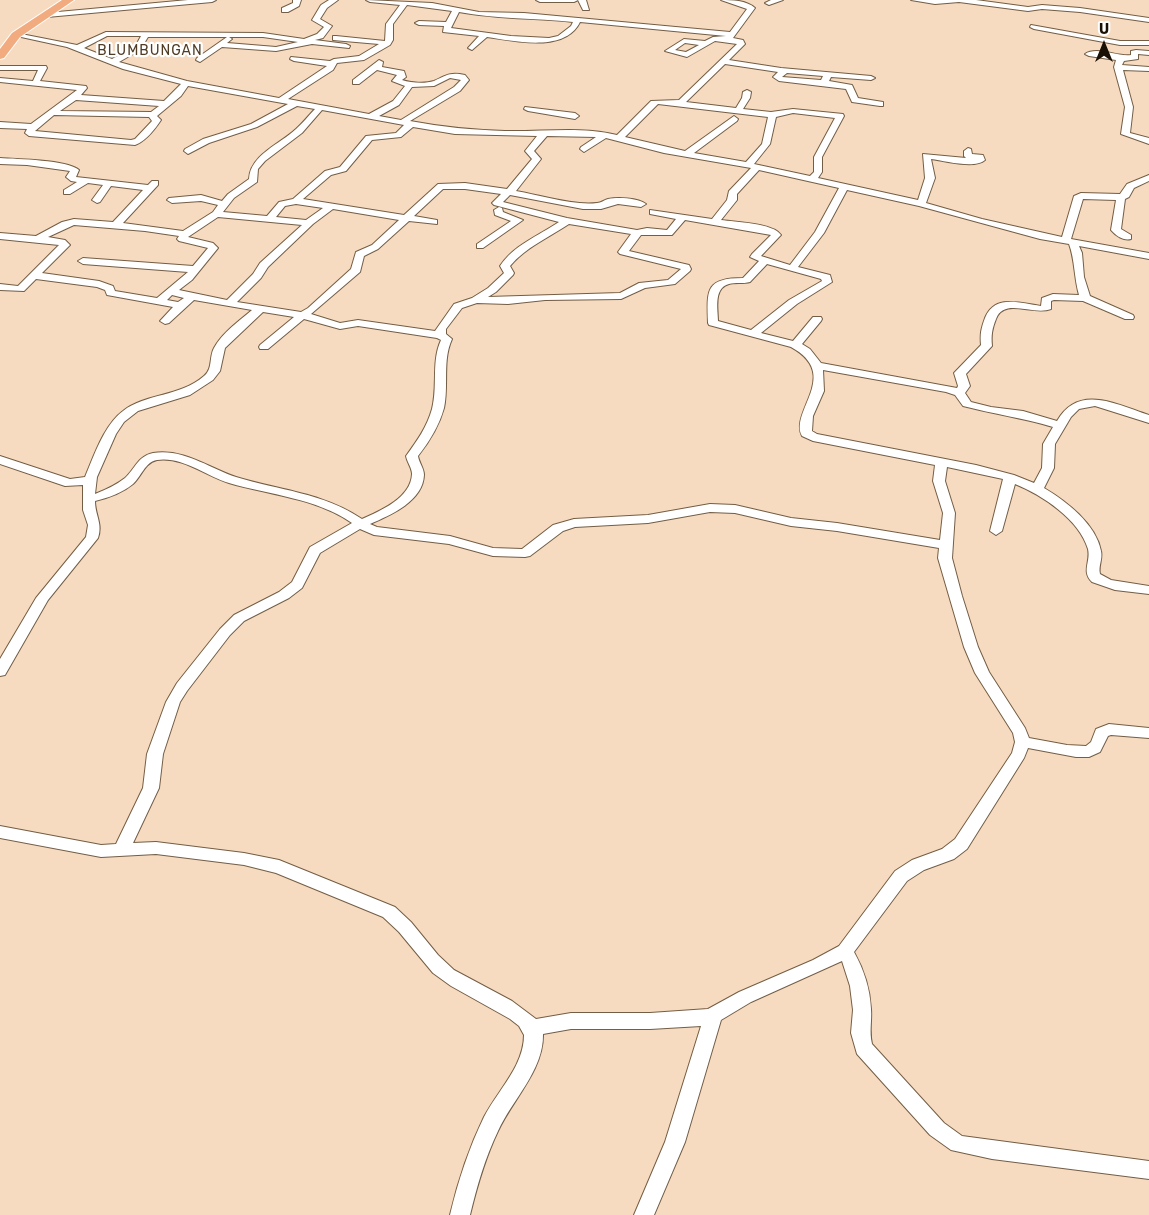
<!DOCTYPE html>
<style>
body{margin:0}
#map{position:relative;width:1149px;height:1215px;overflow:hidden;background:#f6dbc0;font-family:Rubik,sans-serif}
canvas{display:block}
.north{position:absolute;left:1079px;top:20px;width:50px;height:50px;-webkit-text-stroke:4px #fff;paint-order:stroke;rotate:0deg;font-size:14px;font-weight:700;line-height:20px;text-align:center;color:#191006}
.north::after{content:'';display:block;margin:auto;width:18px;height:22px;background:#191006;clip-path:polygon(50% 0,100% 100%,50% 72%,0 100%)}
</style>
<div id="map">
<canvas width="1149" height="1215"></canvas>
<div class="north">U</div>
</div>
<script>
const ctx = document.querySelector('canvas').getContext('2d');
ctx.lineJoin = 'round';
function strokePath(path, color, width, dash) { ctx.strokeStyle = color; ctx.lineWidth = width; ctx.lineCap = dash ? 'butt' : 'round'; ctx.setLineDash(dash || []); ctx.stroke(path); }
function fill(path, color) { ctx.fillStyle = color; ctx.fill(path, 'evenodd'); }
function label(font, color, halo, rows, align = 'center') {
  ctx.font = font + ' Rubik,sans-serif'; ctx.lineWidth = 4.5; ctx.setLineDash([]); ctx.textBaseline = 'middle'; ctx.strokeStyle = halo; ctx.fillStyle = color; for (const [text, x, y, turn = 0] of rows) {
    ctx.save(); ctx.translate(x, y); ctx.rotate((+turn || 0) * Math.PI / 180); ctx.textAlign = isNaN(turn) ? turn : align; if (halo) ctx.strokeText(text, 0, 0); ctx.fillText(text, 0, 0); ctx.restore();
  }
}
const minor = new Path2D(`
 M 188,0 L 216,0 L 212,2 L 47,17 L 43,15 L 47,13 Z
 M 293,0 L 301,0 L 299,6 L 288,12 L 282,12 L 282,8 L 293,3 Z
 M 329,0 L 338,0 L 327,8 L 320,19 L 332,26 L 323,38 L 315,40 L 346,44 L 350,46 L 349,48 L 312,44 L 276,51 L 222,47 L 200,62 L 196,60 L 197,58 L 227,37 L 148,37 L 140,50 L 119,62 L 187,81 L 279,98 L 327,66 L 294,61 L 290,59 L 291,57 L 330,61 L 334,59 L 359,56 L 379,44 L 333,40 L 333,36 L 336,36 L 385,41 L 386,24 L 400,5 L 370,2 L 366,0 L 432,3 L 479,12 L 524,13 L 730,32 L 747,9 L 721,0 C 732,0 746,0 755,8 L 733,38 L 743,40 L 745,44 L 729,60 L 781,68 L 871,76 L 875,78 L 871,80 L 831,77 L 829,81 L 852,85 L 858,98 L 883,102 L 883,106 L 880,106 L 852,102 L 846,89 L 779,81 L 773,77 L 778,72 L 725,64 L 686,102 L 736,108 L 742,98 L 743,92 L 747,90 L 751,92 L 750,98 L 743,109 L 771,112 L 793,109 L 843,114 L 844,116 L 822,157 L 822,172 L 818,178 L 918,200 L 925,178 L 923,154 L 966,158 L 964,156 L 964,151 L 968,148 L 971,149 L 972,154 L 983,155 L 985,160 C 975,169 945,161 931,159 L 935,178 L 926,203 L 982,219 L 1062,237 L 1074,196 L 1081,193 L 1120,194 L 1127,184 L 1149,175 L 1149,181 L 1134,188 L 1129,197 L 1125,199 L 1121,229 L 1131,235 L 1131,239 C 1124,241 1116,236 1111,230 L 1116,200 L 1083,199 L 1071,239 L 1149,253 L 1149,259 L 1079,246 L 1082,253 L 1084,277 L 1090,296 L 1133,315 L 1134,317 L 1133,319 L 1125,319 L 1083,301 L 1054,300 L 1051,301 L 1051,309 C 1033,316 1004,297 996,319 C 992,329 991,335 992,346 L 966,374 L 970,386 L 965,393 L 971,402 L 991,407 L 1023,411 L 1057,421 C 1079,383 1117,405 1149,415 L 1149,423 L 1095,406 L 1079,409 L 1071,417 L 1055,444 L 1054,468 L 1044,488 C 1066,501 1096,524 1101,551 C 1103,559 1098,566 1100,574 L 1111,580 L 1149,586 L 1149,594 L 1115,590 L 1092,582 C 1081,571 1091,562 1088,549 C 1079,519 1042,495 1015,484 L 1002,531 L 996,535 L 990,531 L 1003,479 L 947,467 L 945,481 L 955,513 L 952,558 L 962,596 L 978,647 L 989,672 L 1025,728 L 1029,738 L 1067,745 L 1086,746 L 1091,742 L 1096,729 L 1109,724 L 1149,728 L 1149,738 L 1111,735 L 1108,736 L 1100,752 L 1089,757 L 1076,757 L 1028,748 L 1024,758 L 967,849 L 954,859 L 924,870 L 907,881 L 854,952 C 864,970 870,988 871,1009 C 872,1021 869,1031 872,1044 L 944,1123 L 962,1136 L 1149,1161 L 1149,1179 L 992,1159 L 951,1150 L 930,1135 L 857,1054 L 851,1033 L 853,1010 L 850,986 L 842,961 L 751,1002 L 721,1020 L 685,1142 L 654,1215 L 634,1215 L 665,1142 L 701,1026 L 650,1029 L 571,1029 L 543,1034 C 544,1070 512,1100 498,1131 C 485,1158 477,1186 470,1215 L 450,1215 C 458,1181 469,1148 484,1117 C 498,1090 524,1066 524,1035 L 519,1026 L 510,1019 L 451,986 L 433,973 L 399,932 L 383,917 L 276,873 L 244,865 L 156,854 L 101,857 L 0,838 L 0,826 L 101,845 L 116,844 L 143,788 L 147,754 L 166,702 L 177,683 L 220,629 L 234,615 L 279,592 L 292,582 L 310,547 L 352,523 C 316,498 270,495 229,483 C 206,476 182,456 157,460 C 145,462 141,477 133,484 C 122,493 108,498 95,501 C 95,515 103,524 98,538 L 48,600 L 5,675 L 0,676 L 0,659 L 36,598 L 86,537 L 88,525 L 83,510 L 83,485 L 65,486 L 0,464 L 0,456 L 70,479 L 85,477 C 94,456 104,425 123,411 C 146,393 180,397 204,376 C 213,369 209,357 214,348 C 222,333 239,321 252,310 L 194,300 L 169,323 L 165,324 L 160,321 L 173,307 L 107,295 L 105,290 L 97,287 L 36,279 L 24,291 L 0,290 L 0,284 L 18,286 L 59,245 L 0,239 L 0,233 L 36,236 L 62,222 L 74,219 L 113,222 L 143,190 L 111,186 L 100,202 L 97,203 L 92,200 L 103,185 L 88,183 L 70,194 L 64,194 L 64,190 L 77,182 L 71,181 L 66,177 L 70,171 L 27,165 L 0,164 L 0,158 C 17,159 68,160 79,170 L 76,177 L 148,185 L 152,181 L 158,181 L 158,185 L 123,223 L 183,231 L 213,212 L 218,205 L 201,201 L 172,203 L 167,200 L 169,198 L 201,195 L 222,201 L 228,194 L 249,179 C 250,155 280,144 296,129 C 303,123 308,116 315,109 L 297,106 L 257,127 L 209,143 L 188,154 L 184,151 L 185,149 L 203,139 L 251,124 L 288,104 L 188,86 L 181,96 L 157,116 L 161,120 C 155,129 146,141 135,145 L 29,136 L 25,133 L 27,129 L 0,128 L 0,122 L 31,124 L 77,90 L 0,82 L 0,78 L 33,81 L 38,70 L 0,70 L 0,66 L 46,66 L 47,68 L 40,81 L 86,86 L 87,88 L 81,95 L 164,101 L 181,84 L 123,69 L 67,47 L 12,35 L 16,33 L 77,45 L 106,32 L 263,33 L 304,39 L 317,34 L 324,27 L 312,20 L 321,5 ZM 407,5 L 452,11 L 446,22 L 419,21 L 415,23 L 419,25 L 444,26 L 443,32 L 479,36 L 468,48 L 472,50 L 487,37 C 514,41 565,53 580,22 L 726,36 L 713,37 L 705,41 L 684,39 L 665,51 L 687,57 L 715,41 L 737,44 L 679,100 L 651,101 L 617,135 C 581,126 542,132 505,131 C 473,130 442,127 410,121 L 460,91 L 469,80 L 465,75 C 450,72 447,75 434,81 C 425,84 411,83 402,80 L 406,77 L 404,71 L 382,67 L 383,62 L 379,60 L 353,80 L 353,84 L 359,84 L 377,70 L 397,75 L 392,81 L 405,86 L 393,101 L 369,114 L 288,99 L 333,70 L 337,63 L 364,60 L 390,45 L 393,40 L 393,24 ZM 459,12 C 495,19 536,18 573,22 L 571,26 L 558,36 L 549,38 L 511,36 L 451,28 ZM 107,36 L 141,36 L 135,47 L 112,59 L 84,48 ZM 229,37 L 263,37 L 298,42 L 276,47 L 227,43 L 232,39 ZM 685,43 L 699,45 L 686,52 L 675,50 ZM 787,73 L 823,76 L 821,80 L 782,77 ZM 450,78 L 461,80 L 454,87 L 401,120 L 379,116 L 399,105 L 412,87 L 434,86 ZM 76,100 L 159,106 L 151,112 L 60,111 ZM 658,104 L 768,117 L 762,144 L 746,162 L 694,153 L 737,121 L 738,119 L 734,116 L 685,151 L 625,137 ZM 322,110 L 404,125 L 396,133 L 366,136 L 340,167 L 325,171 L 293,199 L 279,202 L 267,216 L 223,212 L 234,198 L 257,182 L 258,169 L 265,161 L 302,133 ZM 793,113 L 835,118 L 814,157 L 814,172 L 810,176 L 754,164 L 770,144 L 776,117 ZM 54,115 L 149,117 L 152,121 L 135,139 L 131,140 L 35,131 ZM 413,127 L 455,134 L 537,136 L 525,151 L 532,159 L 507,189 L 465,183 L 438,184 L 404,215 L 303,199 L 331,175 L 346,171 L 372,140 L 401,137 ZM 547,136 L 596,137 L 581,147 L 580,149 L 584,152 L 606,138 L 664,153 L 751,168 L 729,191 L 727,200 L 712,219 L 650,210 L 650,214 L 676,219 L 667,230 L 647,228 L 637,230 L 567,218 L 503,202 L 510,195 L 583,209 L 601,209 L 618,204 L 641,207 L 646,204 C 638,198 618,197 608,199 C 604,200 601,203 597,203 C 574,206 540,195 516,191 L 541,159 L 534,151 ZM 759,170 L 839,188 L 815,232 L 790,265 L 761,256 L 779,237 L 781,235 C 774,223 734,222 721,220 L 737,200 L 737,194 ZM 443,189 L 465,189 L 501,194 L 492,203 L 494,205 L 559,222 C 538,236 514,245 500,266 L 504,273 L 488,288 L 472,298 L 454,304 L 435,331 L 358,320 L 340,323 L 311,314 L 360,272 L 364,256 L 378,249 L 409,221 L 437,224 L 437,220 L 414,216 ZM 847,190 L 919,206 L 1040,239 L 1069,244 C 1075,260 1074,278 1079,295 L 1053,294 L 1042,298 L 1041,306 C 1019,303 995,294 985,318 C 981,329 980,334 981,345 L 954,373 L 958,386 L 957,388 L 821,363 L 810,349 L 802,344 L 821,321 L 822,319 L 821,317 L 813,317 L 793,341 L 761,333 L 797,304 L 832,282 L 830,275 L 798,267 L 824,233 ZM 296,204 L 323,208 L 306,220 L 276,217 L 285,206 ZM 333,209 L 399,220 L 372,245 L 356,252 L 351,269 L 308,308 L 301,312 L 237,302 L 261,278 L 268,267 L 313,224 ZM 218,217 L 302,225 L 260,263 L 253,274 L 227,300 L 179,290 L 192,280 L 218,248 L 213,243 L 188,237 ZM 685,220 L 771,235 L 752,254 L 750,257 L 759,261 L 743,278 C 705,278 707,290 708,323 L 709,325 L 791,347 C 842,375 789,411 802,436 L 813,441 L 935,465 L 933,481 L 943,513 L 940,540 L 837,523 L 791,518 L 735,505 L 710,504 L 648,515 L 574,519 L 553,525 L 522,549 L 493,548 L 450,536 L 377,527 L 370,524 C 391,515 423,501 424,475 C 424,468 419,463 418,456 C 429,442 439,426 444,408 C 449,385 442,361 452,339 L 446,334 L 446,329 L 462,308 L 477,303 L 508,304 L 545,300 L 621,299 L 645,288 L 675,284 L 690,271 L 691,269 L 689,265 L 629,251 L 641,235 L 672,235 ZM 569,224 L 631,234 L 618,252 L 620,254 L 681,269 L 668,280 L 639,283 L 620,293 L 488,297 L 496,292 L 513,275 L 514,273 L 510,266 C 526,247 548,238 569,224 ZM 74,225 L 145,231 L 179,236 L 177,239 L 179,241 L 208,248 L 193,266 L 83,258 L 78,261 L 83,264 L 188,272 L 157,298 L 115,291 L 113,286 L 99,281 L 42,273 L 70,245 L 65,240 L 48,237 ZM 767,264 L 821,279 L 822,281 L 789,300 L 751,330 L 718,321 C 718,310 713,288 729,284 C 735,282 743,284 750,282 ZM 172,295 L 184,298 L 178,302 L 167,300 ZM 263,312 L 294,317 L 260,345 L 259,347 L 260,349 L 268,349 L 304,319 L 340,329 L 358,326 L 437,338 L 441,340 C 431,362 438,386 432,409 C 427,427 417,441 406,456 C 407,462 412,468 412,474 C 411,498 380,511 362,519 C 324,493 278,490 236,477 C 209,468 183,448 153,453 C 138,456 135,469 125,478 C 116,485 105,490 95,494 L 97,477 L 116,434 L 124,422 L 138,411 L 190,395 L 213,380 L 220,371 L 225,348 ZM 823,370 L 946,392 L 955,395 L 963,406 C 994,414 1023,418 1053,427 L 1043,444 L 1042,468 L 1034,483 L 1014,475 L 976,465 L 817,434 L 812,431 L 813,416 L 824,391 ZM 710,512 L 735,513 L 791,526 L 837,531 L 939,548 L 938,558 L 964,647 L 975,673 L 1013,733 L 1015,742 L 1012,753 L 955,839 L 942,849 L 912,860 L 895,871 L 839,946 L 813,960 L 739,992 L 708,1009 L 650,1013 L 571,1013 L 536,1019 L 512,1001 L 454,970 L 438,955 L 411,922 L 395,907 L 279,860 L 244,853 L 156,842 L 133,843 L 159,788 L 163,754 L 180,702 L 187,691 L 230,635 L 244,621 L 289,598 L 302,588 L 320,553 L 360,529 L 374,535 L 449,544 L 493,556 L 525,557 L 530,556 L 563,531 L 575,527 L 648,523 Z
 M 536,0 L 578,0 L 574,2 L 540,2 Z
 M 578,0 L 586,0 L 589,10 L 583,10 Z
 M 771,0 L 783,0 L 769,5 L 765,3 Z
 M 911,0 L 976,0 L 1028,7 L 1042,5 L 1080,8 L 1149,18 L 1149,22 L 1080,12 L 1042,9 L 1028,11 L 959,2 L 935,4 Z
 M 1031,25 L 1120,41 L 1149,41 L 1149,45 L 1120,45 L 1034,29 L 1030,27 Z
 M 1136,50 L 1149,51 L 1149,55 L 1138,54 L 1138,59 L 1124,61 L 1122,65 L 1149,67 L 1149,71 L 1123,70 L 1133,107 L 1130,133 L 1149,138 L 1149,144 L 1121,134 L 1125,107 L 1114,67 L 1116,60 L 1089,56 L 1085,54 C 1097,46 1117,57 1131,55 L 1131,51 Z
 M 525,107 L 575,113 L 579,116 L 575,119 L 528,111 L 524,109 Z
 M 499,207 L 502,208 L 503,212 L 523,220 L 483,248 L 477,248 L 477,244 L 511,221 L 495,215 L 494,210 Z`);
const major = new Path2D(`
 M 62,0 L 74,0 L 20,37 L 4,58 L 0,59 L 0,49 L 12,33 Z`);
const farQuarternames = [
 ["BLUMBUNGAN",150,51]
];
strokePath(minor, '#735d44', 2);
strokePath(major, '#fff', 2);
fill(minor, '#fff');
fill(major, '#f2ab7e');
ctx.letterSpacing = '1px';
label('14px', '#503b23', '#fff', farQuarternames);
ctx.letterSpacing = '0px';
</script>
